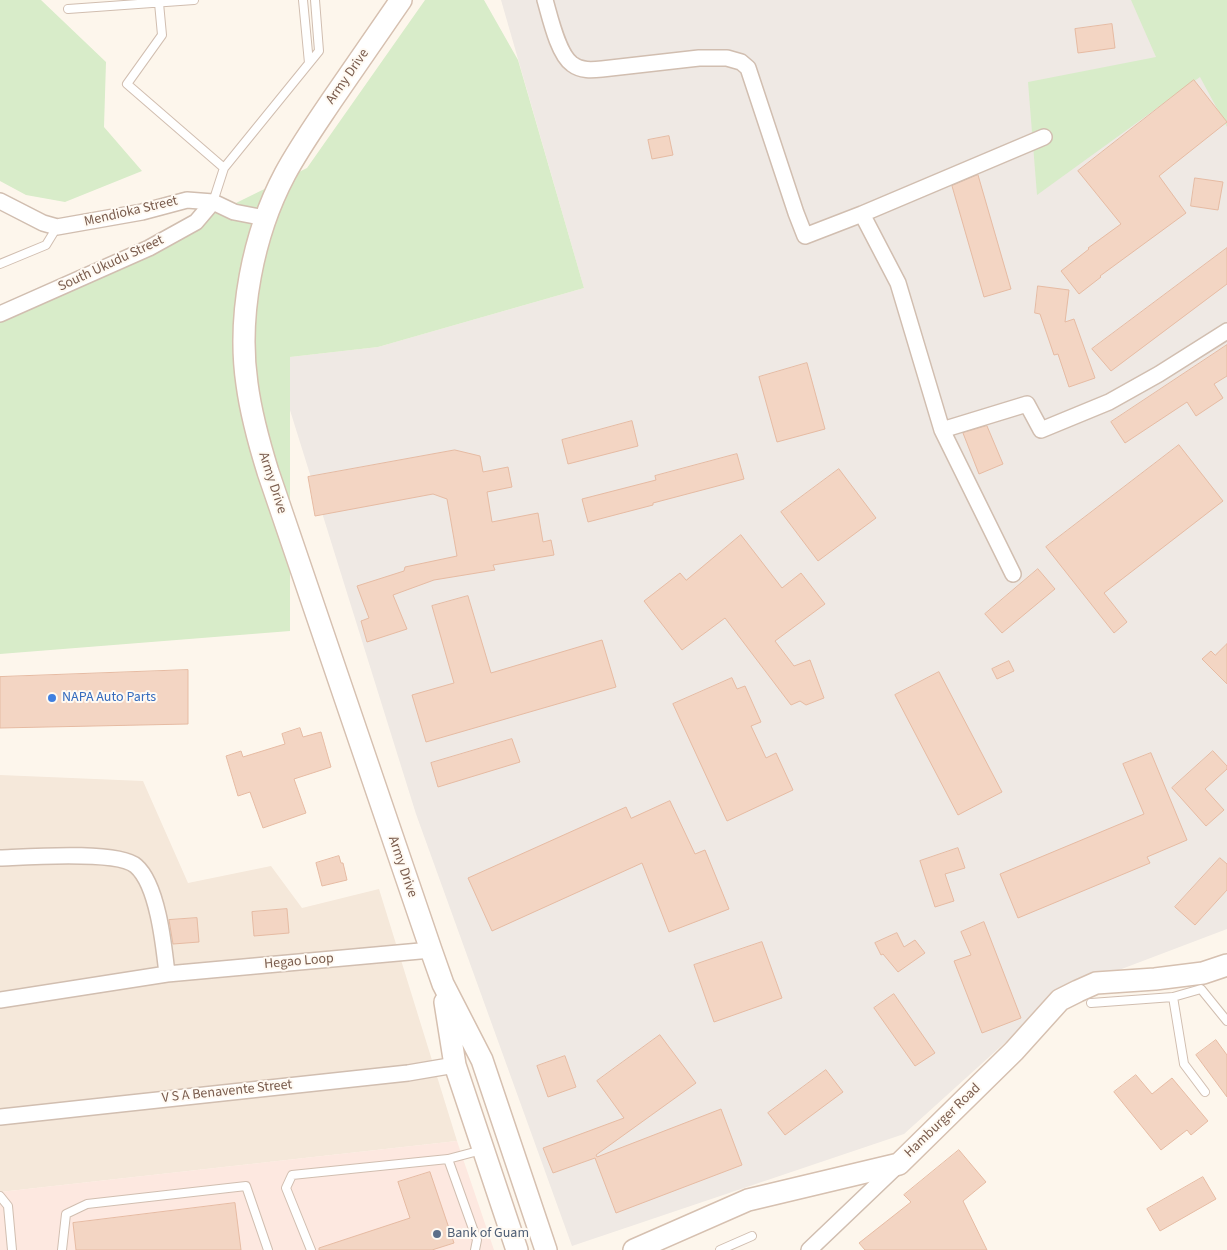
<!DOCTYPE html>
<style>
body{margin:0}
canvas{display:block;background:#fdf6ec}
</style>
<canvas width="1227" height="1250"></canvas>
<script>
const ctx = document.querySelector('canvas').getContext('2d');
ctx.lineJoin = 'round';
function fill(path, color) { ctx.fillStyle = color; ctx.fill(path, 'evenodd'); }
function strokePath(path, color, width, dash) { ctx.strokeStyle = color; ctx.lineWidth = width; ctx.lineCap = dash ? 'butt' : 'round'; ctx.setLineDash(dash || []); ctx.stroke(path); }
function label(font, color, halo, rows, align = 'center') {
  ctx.font = font + ' "Source Sans 3",sans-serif'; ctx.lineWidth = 4; ctx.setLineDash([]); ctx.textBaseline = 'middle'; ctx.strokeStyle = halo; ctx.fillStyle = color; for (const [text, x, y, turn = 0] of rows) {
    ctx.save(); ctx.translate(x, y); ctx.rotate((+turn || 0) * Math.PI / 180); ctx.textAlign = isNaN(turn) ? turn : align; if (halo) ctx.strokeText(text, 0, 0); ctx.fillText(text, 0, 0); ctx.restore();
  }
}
const residential = new Path2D(`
 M 0,775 L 143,781 L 188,883 L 271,866 L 302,908 L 379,889 L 457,1141 L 0,1192 Z`);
const commercial = new Path2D(`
 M 457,1141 L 494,1250 L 0,1250 L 0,1192 Z`);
const industrial = new Path2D(`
 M 501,0 L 1227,0 L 1227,929 L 1061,992 L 904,1134 L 572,1246 L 416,814 L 289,407 L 290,357 L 378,347 L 584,288 Z`);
const green = new Path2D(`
 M 0,0 L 41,0 L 106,62 L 104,127 L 142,171 L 65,202 L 26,195 L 0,181 Z
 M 425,0 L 484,0 L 518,60 L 584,288 L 378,347 L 290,357 L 290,631 L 0,654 L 0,313 L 100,270 L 307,168 Z
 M 1131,0 L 1227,0 L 1227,127 L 1200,77 L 1037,195 L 1028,82 L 1156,57 Z`);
const building = new Path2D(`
 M 1112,24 L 1115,48 L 1078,53 L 1075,29 Z
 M 1194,80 L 1227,122 L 1159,176 L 1186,213 L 1100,276 L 1101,277 L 1079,294 L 1061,271 L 1089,249 L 1088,248 L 1121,224 L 1078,171 Z
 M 669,136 L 673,155 L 652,159 L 648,140 Z
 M 978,175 L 1011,289 L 984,297 L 952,186 Z
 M 1195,178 L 1223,182 L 1218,210 L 1191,206 Z
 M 1227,248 L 1227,284 L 1111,371 L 1092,349 Z
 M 1038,286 L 1069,290 L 1065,322 L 1074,319 L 1095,378 L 1069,387 L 1058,354 L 1054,355 L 1040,314 L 1035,313 Z
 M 1227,345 L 1227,376 L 1214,384 L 1223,398 L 1196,416 L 1187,402 L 1125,443 L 1111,422 Z
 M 807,363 L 825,429 L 777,442 L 759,377 Z
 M 632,421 L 638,446 L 568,464 L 562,440 Z
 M 987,426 L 1003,464 L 979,474 L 963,433 Z
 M 1179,445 L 1223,501 L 1104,593 L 1127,622 L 1114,633 L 1046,547 Z
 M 455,450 L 480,456 L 483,472 L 508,467 L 512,487 L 487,492 L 492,522 L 538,513 L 543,542 L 551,540 L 554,555 L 493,565 L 495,570 L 434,580 L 393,595 L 407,629 L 367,642 L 361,621 L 369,618 L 357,586 L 404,571 L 405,567 L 457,556 L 447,499 L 433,494 L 315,516 L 308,477 Z
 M 737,454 L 744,479 L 653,503 L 653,505 L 588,522 L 582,499 L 656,480 L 655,476 Z
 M 839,469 L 876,518 L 818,561 L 781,512 Z
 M 741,535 L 782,588 L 801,573 L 825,604 L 775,641 L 794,666 L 810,660 L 824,698 L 806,705 L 800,701 L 791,705 L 725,618 L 682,650 L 644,601 L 680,573 L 686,580 Z
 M 1038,569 L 1055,589 L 1002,633 L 985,614 Z
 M 468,596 L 491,673 L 602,640 L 616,687 L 426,742 L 412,695 L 454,683 L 432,606 Z
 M 1227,644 L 1227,684 L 1202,659 L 1211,651 L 1215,655 Z
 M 1009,661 L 1014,671 L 997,679 L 992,669 Z
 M 188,670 L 188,724 L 0,728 L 0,677 Z
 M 939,672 L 1002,792 L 958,815 L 895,695 Z
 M 732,678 L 737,689 L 745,686 L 761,722 L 751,726 L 766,758 L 776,753 L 793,790 L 727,821 L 673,704 Z
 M 300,728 L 303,737 L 321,732 L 331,767 L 294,779 L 306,813 L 263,828 L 250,792 L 238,796 L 226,756 L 241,751 L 243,757 L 285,744 L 282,734 Z
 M 512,739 L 520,762 L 438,787 L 431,763 Z
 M 1213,751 L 1227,766 L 1227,769 L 1205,789 L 1224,810 L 1206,826 L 1172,788 Z
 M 1151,753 L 1187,840 L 1147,857 L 1150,863 L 1018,918 L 1000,874 L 1144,814 L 1123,764 Z
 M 670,801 L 695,854 L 705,850 L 729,909 L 669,932 L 642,863 L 492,931 L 468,878 L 626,807 L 631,818 Z
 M 958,848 L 965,868 L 945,874 L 954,901 L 935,907 L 920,861 Z
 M 339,856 L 341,863 L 343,863 L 347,880 L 322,886 L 316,863 Z
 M 1220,858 L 1227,864 L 1227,890 L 1195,925 L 1175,907 Z
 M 287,909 L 289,933 L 254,936 L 252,912 Z
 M 197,918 L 199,942 L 173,944 L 169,920 Z
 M 984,922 L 1021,1018 L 982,1033 L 954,961 L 971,955 L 961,932 Z
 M 897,933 L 904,947 L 915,940 L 925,953 L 898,972 L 883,954 L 881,955 L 875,943 Z
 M 762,942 L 782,998 L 714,1022 L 694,965 Z
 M 894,994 L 935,1053 L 915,1066 L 874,1008 Z
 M 660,1035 L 696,1083 L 596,1155 L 597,1157 L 721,1109 L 742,1165 L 616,1213 L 595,1158 L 553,1173 L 543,1148 L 624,1118 L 597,1081 Z
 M 1216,1040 L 1227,1055 L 1227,1097 L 1196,1055 Z
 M 565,1056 L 576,1087 L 548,1097 L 537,1066 Z
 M 826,1070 L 843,1092 L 785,1135 L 768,1113 Z
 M 1136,1075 L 1152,1094 L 1172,1078 L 1208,1121 L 1191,1135 L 1187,1130 L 1161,1150 L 1114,1092 Z
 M 959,1150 L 986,1182 L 963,1201 L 987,1250 L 865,1250 L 859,1243 L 911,1202 L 904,1195 Z
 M 430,1172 L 454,1243 L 432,1250 L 319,1250 L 319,1248 L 410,1218 L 398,1182 Z
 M 1203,1177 L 1216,1199 L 1160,1231 L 1147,1209 Z
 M 235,1203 L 241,1250 L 76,1250 L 73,1223 Z`);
const lane = new Path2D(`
 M 303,0 L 309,63
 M 159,3 L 162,35 L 127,84 L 224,168
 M 68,9 L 194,0
 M 213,202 L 224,168 L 319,51 L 315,0
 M 0,264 L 46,245 L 57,227
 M 1173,997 L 1201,989 L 1227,1021
 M 1091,1003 L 1173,997 L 1184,1064 L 1205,1092
 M 448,1159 L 477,1240 L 475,1250
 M 0,1196 L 8,1206 L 12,1250
 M 62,1250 L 66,1214 L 87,1204 L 246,1186 L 268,1250
 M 311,1250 L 286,1188 L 292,1175 L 448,1159 L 482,1150
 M 720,1250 L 752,1236`);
const street = new Path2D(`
 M 545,0 C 550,17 558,54 572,64 C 581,71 592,70 602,69 L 699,58 L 727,58 L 741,62 L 748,68 L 796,213 L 805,236 L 862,214 L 898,283 L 942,430 L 1013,574
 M 0,201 L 43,223 L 57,227 L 142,212 L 187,200 L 213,202 L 234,212 L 265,218
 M 862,214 L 1044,137
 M 0,314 L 149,248 L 196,222 L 213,202
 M 942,430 L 1027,404 L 1041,430 L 1109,402 L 1159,374 L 1227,331
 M 0,858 C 26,857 118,850 136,866 C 158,885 164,947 167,974
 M 0,1000 L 167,974 L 431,950
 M 0,1117 L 408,1073 L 455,1065
 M 809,1250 L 898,1165`);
const secondary = new Path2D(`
 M 401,0 C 378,33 355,67 332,100 C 316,124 299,148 285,174 C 253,234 237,316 247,384 C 251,414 259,443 268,472 L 431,950 L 443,984 L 482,1060 L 546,1250
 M 445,1002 L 455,1065 L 517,1250
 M 634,1250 L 748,1200 L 899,1164 L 1014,1051 L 1060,1000 L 1078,991 L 1096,983 L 1155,979 L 1203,973 L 1227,965`);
const markers = [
 [52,698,5,"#3f7fe0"],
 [437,1234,5,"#5c6f8a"]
];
const streetNames = [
 ["Army Drive",348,77,-55],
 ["Mendioka Street",131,212,-13],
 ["South Ukudu Street",111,264,-25],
 ["Army Drive",272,483,72],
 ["Army Drive",402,867,71],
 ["Hegao Loop",299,962,-5],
 ["V S A Benavente Street",227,1092,-6],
 ["Hamburger Road",943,1121,-44]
];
const shopNames = [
 ["NAPA Auto Parts",62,698]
];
const serviceNames = [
 ["Bank of Guam",447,1234]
];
fill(residential, '#f5e8da');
fill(commercial, '#fde8e0');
fill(industrial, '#efe9e4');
fill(green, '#d8ecc9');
fill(building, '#f3d5c3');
strokePath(building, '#e6bba3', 1);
strokePath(lane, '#d1beb0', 10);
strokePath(street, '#d1beb0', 18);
strokePath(secondary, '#d6c0b0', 24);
strokePath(lane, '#fff', 8);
strokePath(street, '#fff', 15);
strokePath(secondary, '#fff', 21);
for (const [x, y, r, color] of markers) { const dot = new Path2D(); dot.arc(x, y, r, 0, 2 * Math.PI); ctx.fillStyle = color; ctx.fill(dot); strokePath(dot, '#fffaf3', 2); }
label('14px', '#7a5c4d', '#fffaf3', streetNames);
label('14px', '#366cbe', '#fffaf3', shopNames, 'left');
label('14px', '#4e5e75', '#fffaf3', serviceNames, 'left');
</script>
